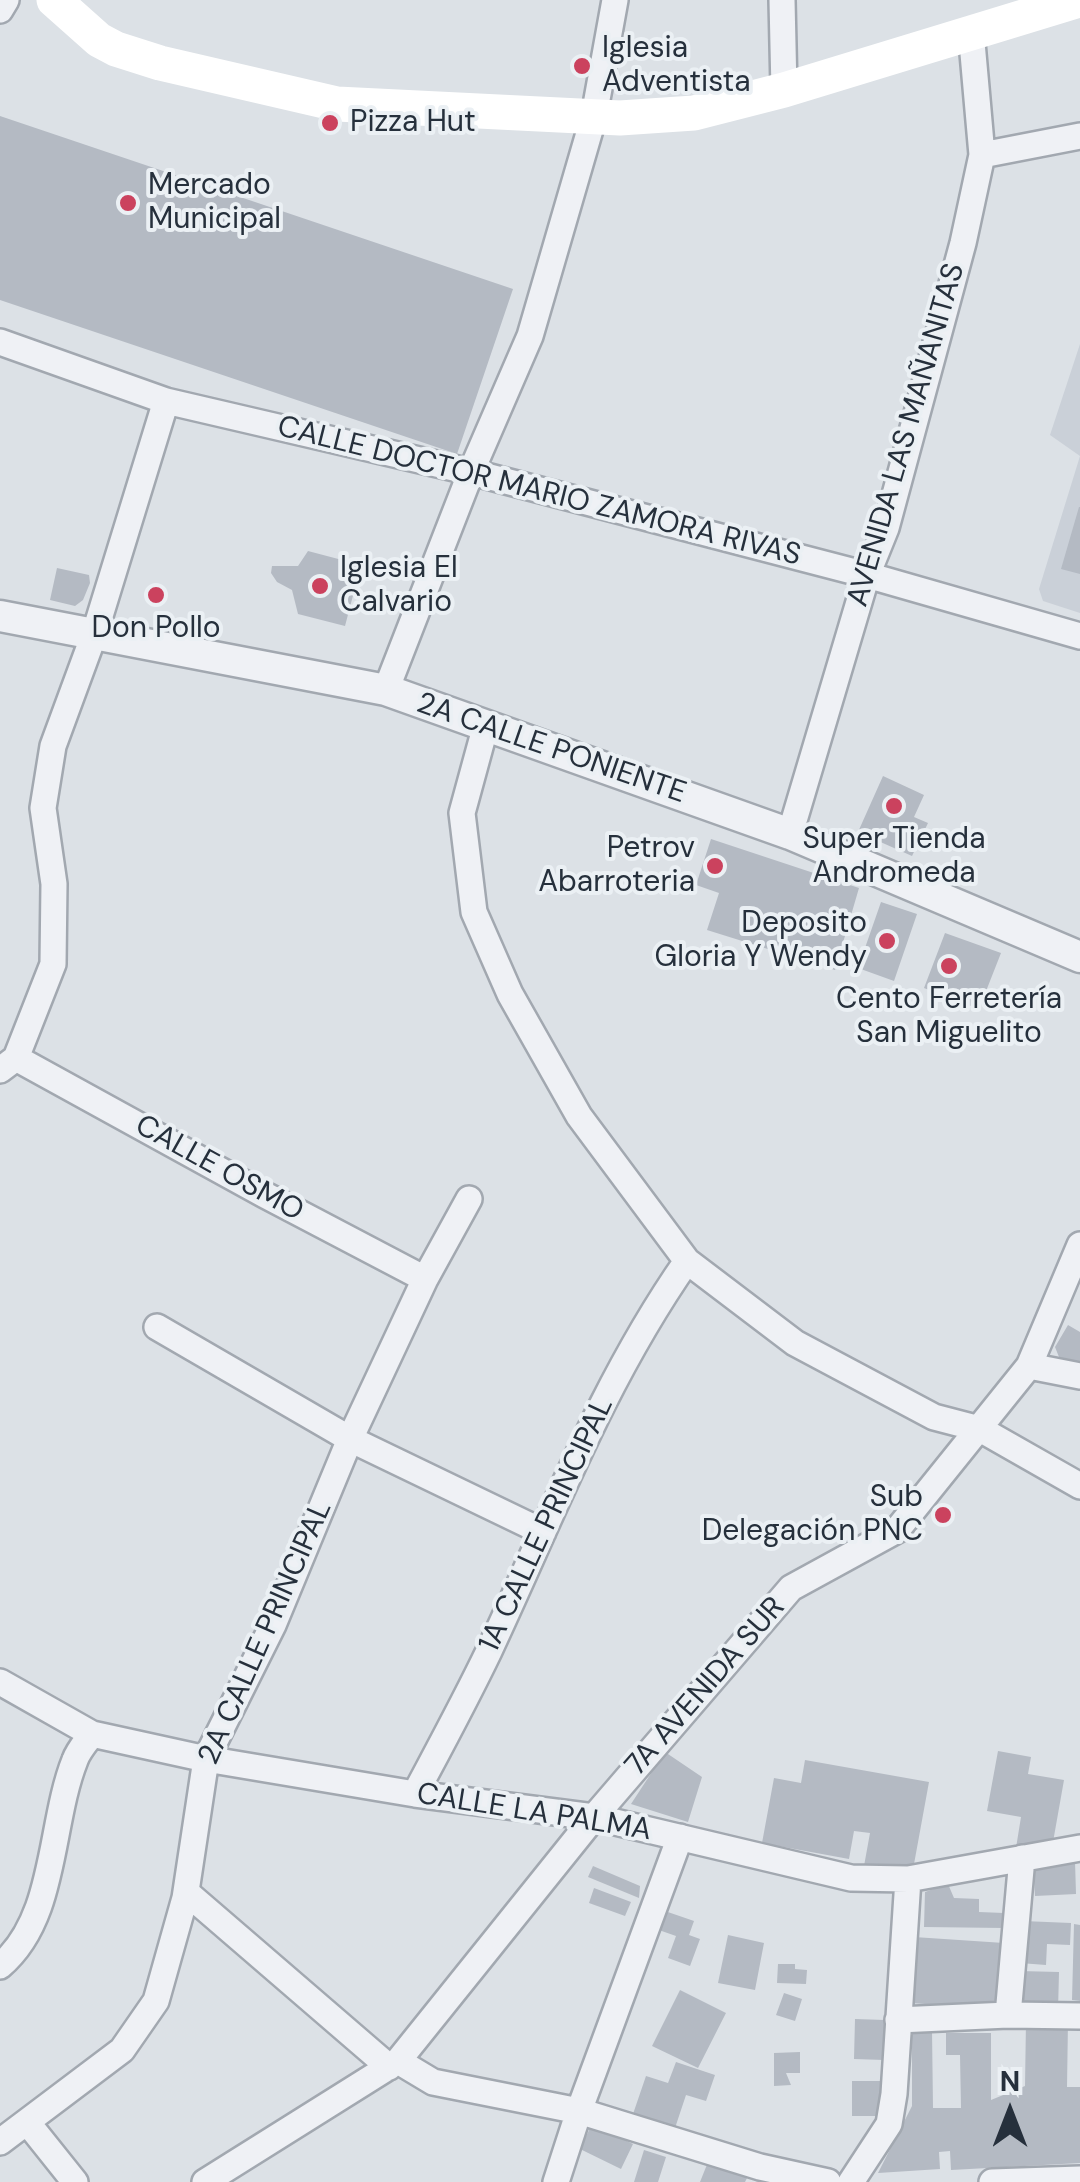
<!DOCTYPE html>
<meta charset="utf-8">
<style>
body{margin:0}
#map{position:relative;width:1080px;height:2182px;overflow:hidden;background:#dce1e6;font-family:"DM Sans",sans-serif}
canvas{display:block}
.north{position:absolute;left:960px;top:2062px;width:100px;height:100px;-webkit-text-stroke:8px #ebf0f4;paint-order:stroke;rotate:0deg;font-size:28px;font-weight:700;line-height:40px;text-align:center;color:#26303c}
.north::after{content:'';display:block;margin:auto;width:35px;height:45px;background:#26303c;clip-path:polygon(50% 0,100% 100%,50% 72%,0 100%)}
</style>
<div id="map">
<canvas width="1080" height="2182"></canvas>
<div class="north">N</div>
</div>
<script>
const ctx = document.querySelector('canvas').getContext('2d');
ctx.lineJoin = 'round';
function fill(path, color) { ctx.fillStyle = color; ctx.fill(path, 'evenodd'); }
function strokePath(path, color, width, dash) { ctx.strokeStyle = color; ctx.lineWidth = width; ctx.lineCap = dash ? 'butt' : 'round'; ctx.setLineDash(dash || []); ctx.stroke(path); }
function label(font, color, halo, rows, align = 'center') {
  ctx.font = font + ' "DM Sans",sans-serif'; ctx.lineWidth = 8; ctx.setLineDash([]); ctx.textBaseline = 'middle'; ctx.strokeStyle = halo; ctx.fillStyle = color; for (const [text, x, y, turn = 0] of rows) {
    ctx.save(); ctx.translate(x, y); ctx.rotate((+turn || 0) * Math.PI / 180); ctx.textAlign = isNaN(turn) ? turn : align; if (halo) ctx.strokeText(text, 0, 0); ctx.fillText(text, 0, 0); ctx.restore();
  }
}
const built = new Path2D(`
 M 1080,344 L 1080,613 L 1043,601 L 1039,589 L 1080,456 L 1050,435 Z`);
const building = new Path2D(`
 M 0,116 L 513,289 L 457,454 L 0,300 Z
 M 1079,507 L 1080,507 L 1080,574 L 1061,569 Z
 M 308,551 L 361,565 L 345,626 L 298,614 L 292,590 L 277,582 L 271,573 L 272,566 L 298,566 Z
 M 57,568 L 89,575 L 90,583 L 83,600 L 75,606 L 50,600 Z
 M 883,776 L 924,795 L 914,817 L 928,823 L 912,856 L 858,832 Z
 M 711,839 L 859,888 L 835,970 L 707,930 L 719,893 L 696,885 Z
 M 881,902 L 917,914 L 894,981 L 858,968 Z
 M 945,933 L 1001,953 L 979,1009 L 924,988 Z
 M 1068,1325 L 1080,1332 L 1080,1363 L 1059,1357 L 1055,1347 Z
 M 998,1751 L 1031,1757 L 1028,1774 L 1064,1780 L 1053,1842 L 1015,1854 L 1021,1817 L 987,1811 Z
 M 665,1752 L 702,1777 L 688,1822 L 631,1804 Z
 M 805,1760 L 929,1782 L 912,1875 L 864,1866 L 870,1833 L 854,1831 L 849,1859 L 762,1843 L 774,1778 L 801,1783 Z
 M 1075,1861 L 1076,1894 L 1035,1896 L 1033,1863 Z
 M 593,1866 L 640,1886 L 639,1898 L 588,1877 Z
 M 948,1884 L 954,1898 L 979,1899 L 979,1912 L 1004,1913 L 1004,1928 L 924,1927 L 925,1892 Z
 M 594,1888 L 631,1902 L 625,1916 L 589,1903 Z
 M 662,1910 L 694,1921 L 689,1935 L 700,1939 L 690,1966 L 668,1958 L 676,1936 L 656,1929 Z
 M 1023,1921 L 1071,1923 L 1070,1945 L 1047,1944 L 1046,1965 L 1020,1963 Z
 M 1074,1924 L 1080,1925 L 1080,2001 L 1072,2000 Z
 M 728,1935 L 764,1943 L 755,1990 L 718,1983 Z
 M 914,1937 L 1004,1943 L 999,2009 L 910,2003 Z
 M 778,1964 L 795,1964 L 795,1969 L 807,1970 L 806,1984 L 777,1983 Z
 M 1019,1971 L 1059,1972 L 1058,2011 L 1018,2010 Z
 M 680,1990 L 726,2013 L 698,2068 L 652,2046 Z
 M 784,1993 L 802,1999 L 795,2021 L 776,2015 Z
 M 855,2019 L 885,2020 L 884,2060 L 854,2059 Z
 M 1026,2021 L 1068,2021 L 1067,2087 L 1080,2087 L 1080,2163 L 951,2170 L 950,2151 L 939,2152 L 940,2169 L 878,2173 L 912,2106 L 912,2031 L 932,2030 L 933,2108 L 961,2108 L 960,2055 L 946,2055 L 946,2033 L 991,2033 L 991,2100 L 1025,2086 Z
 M 800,2052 L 800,2073 L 786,2073 L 791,2085 L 774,2086 L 774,2053 Z
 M 676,2062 L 715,2075 L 706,2101 L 686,2095 L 675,2128 L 633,2114 L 646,2076 L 668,2083 Z
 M 852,2081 L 886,2081 L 886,2116 L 852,2116 Z
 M 592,2124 L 633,2144 L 621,2169 L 580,2149 Z
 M 644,2150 L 666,2157 L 658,2182 L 634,2182 Z
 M 708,2162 L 747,2178 L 745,2182 L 700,2182 Z`);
const minor = new Path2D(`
 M 782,0 L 784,90
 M 0,10 L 6,0
 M 982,155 L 1080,136
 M 0,342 L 166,401 L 471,472 L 867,575 L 1080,636
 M 386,690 L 471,472 L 530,336 L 594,116 L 615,0
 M 486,725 L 462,813 L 474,912 L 510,994 L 579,1116 L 687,1261 L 795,1343 L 934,1417 L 980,1429 L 1080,1486
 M 790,834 L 867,575 L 886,528 L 963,243 L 982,155 L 971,31
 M 16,1058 L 265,1195 L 425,1279
 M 0,1070 L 16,1058 L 53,964 L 54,884 L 43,808 L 53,746 L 95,632 L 166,401
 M 157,1327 L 350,1439 L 543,1532
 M 1029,1366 L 1080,1376
 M 0,1682 L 92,1734 L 206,1759 L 415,1794 L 594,1817 L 851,1878 L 908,1879 L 1080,1848
 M 415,1794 C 440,1747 466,1699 489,1651 C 552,1517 601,1384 687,1261
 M 186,1892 L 389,2067
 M 0,1966 C 57,1918 49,1825 75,1760 C 78,1751 86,1742 92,1734
 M 1008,2015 L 1022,1858
 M 898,2020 L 1008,2015 L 1080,2016
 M 398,2061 L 433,2082 L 579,2111 L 760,2167 L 828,2182
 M 27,2122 L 75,2182
 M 0,2142 L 122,2050 L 156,2001 L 185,1898 L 206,1759 L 273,1625 L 350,1439 L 425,1279 L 469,1199
 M 205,2182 L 398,2061 L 594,1817 L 791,1588 L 897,1530 L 1029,1366 L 1080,1245
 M 556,2182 L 579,2111 L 680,1837
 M 851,2182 L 889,2124 L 894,2094 L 908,1879
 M 992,2182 L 1080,2179`);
const tertiary = new Path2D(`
 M 0,616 L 386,690 L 790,834 L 1080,957`);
const secondary = new Path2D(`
 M 54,0 L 99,40 L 116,49 L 160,63 L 337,104 L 620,118 L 694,113 L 784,90 L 1079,0`);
const markers = [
 [582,66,10,"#cb425e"],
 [330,123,10,"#cb425e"],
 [128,203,10,"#cb425e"],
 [320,586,10,"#cb425e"],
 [156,595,10,"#cb425e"],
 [894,806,10,"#cb425e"],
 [715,866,10,"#cb425e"],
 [887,941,10,"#cb425e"],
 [949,966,10,"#cb425e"],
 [943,1515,10,"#cb425e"]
];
const poiNames = [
 ["Iglesia",602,49],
 ["Adventista",602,83],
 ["Pizza Hut",350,123],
 ["Mercado",148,186],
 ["Municipal",148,220],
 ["Iglesia El",340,569],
 ["Calvario",340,603],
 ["Don Pollo",156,629,"center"],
 ["Super Tienda",894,840,"center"],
 ["Andromeda",894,874,"center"],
 ["Petrov",695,849,"right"],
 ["Abarroteria",695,883,"right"],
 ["Deposito",867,924,"right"],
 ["Gloria Y Wendy",867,958,"right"],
 ["Cento Ferretería",949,1000,"center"],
 ["San Miguelito",949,1034,"center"],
 ["Sub",923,1498,"right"],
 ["Delegación PNC",923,1532,"right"]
];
const streetNames = [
 ["AVENIDA LAS MAÑANITAS",907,435,-74],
 ["CALLE DOCTOR MARIO ZAMORA RIVAS",539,492,14],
 ["2A CALLE PONIENTE",551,749,19],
 ["CALLE OSMO",219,1169,29],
 ["1A CALLE PRINCIPAL",547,1525,-65],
 ["2A CALLE PRINCIPAL",266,1633,-66],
 ["7A AVENIDA SUR",706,1687,-49],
 ["CALLE LA PALMA",534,1813,9]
];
fill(built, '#cad0d8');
fill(building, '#b4bac3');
strokePath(minor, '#a2a8b0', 30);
strokePath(tertiary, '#a2a8b0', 35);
strokePath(minor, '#eff1f5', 25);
strokePath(tertiary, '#eff1f5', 30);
strokePath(secondary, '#fff', 35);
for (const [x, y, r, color] of markers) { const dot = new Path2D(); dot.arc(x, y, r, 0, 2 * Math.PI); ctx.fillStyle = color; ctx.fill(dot); strokePath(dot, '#ebf0f4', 4); }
label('30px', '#26303c', '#ebf0f4', poiNames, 'left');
label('30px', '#26303c', '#ebf0f4', streetNames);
</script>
